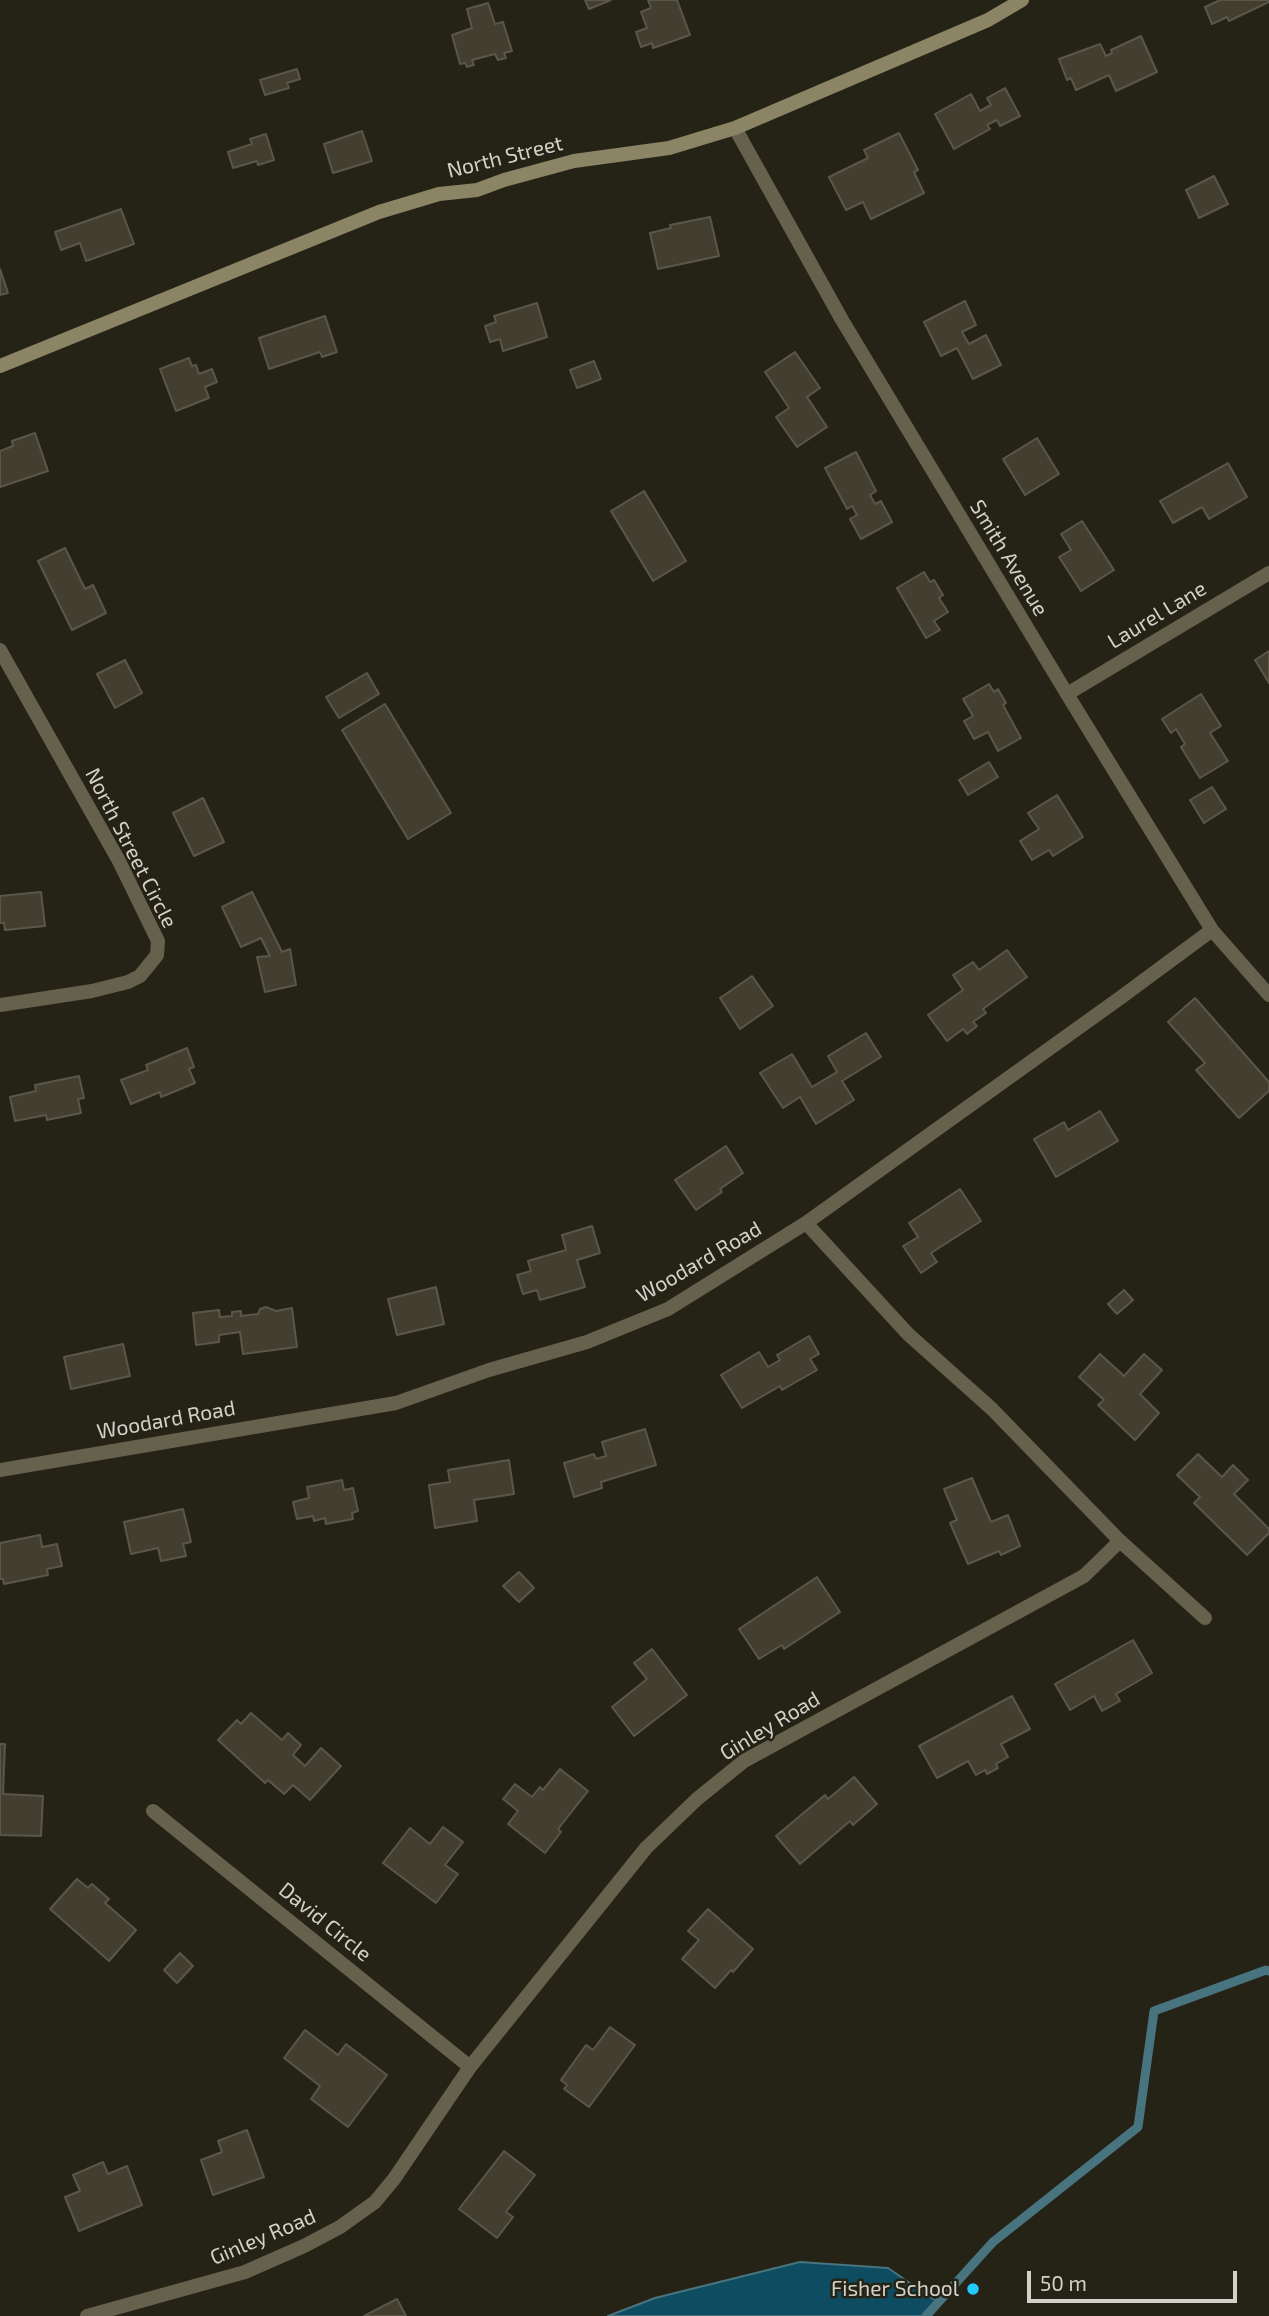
<!DOCTYPE html>
<style>
body{margin:0}
#map{position:relative;width:1269px;height:2316px;overflow:hidden;background:#252316;font-family:"Exo 2",sans-serif}
canvas{display:block}
.scale{position:absolute;left:1027px;top:2271px;width:210px;height:32px;box-sizing:border-box;border:4px solid #d3d2c9;border-top:0;padding-left:9px;font-size:21px;line-height:24px;white-space:nowrap;color:#d3d2c9;-webkit-text-stroke:5px #252316;paint-order:stroke}
</style>
<div id="map">
<canvas width="1269" height="2316"></canvas>
<div class="scale">50 m</div>
</div>
<script>
const ctx = document.querySelector('canvas').getContext('2d');
ctx.lineJoin = 'round';
function fill(path, color) { ctx.fillStyle = color; ctx.fill(path, 'evenodd'); }
function strokePath(path, color, width, dash) { ctx.strokeStyle = color; ctx.lineWidth = width; ctx.lineCap = dash ? 'butt' : 'round'; ctx.setLineDash(dash || []); ctx.stroke(path); }
function label(font, color, halo, rows, align = 'center') {
  ctx.font = font + ' "Exo 2",sans-serif'; ctx.lineWidth = 5; ctx.setLineDash([]); ctx.textBaseline = 'middle'; ctx.strokeStyle = halo; ctx.fillStyle = color; for (const [text, x, y, turn = 0] of rows) {
    ctx.save(); ctx.translate(x, y); ctx.rotate((+turn || 0) * Math.PI / 180); ctx.textAlign = isNaN(turn) ? turn : align; if (halo) ctx.strokeText(text, 0, 0); ctx.fillText(text, 0, 0); ctx.restore();
  }
}
const water = new Path2D(`
 M 800,2262 L 888,2268 L 936,2301 L 926,2316 L 608,2316 L 655,2298 Z`);
const stream = new Path2D(`
 M 926,2316 L 993,2242 L 1138,2127 L 1154,2011 L 1266,1970 L 1269,1971`);
const building = new Path2D(`
 M 585,0 L 611,0 L 589,9 Z
 M 648,0 L 677,0 L 690,35 L 653,48 L 652,43 L 641,47 L 636,32 L 647,28 L 641,12 L 651,8 Z
 M 1220,0 L 1269,0 L 1269,2 L 1229,21 L 1227,17 L 1212,24 L 1205,7 Z
 M 488,3 L 495,24 L 503,22 L 512,51 L 504,53 L 506,58 L 498,60 L 495,54 L 472,60 L 474,65 L 467,67 L 465,63 L 460,64 L 452,35 L 472,28 L 467,9 Z
 M 1141,36 L 1157,72 L 1116,91 L 1109,75 L 1076,90 L 1071,78 L 1067,80 L 1059,59 L 1100,44 L 1106,56 L 1112,53 L 1111,50 Z
 M 297,69 L 300,79 L 287,83 L 289,88 L 265,95 L 260,80 Z
 M 1005,88 L 1020,116 L 1000,126 L 997,120 L 987,125 L 990,129 L 954,149 L 935,114 L 971,94 L 980,111 L 991,105 L 987,98 Z
 M 362,131 L 372,161 L 333,173 L 324,144 Z
 M 899,133 L 918,170 L 914,172 L 924,193 L 871,219 L 863,202 L 846,210 L 829,177 L 868,158 L 864,150 Z
 M 266,134 L 274,160 L 258,165 L 257,161 L 233,168 L 228,152 L 252,144 L 250,139 Z
 M 1214,176 L 1228,204 L 1199,218 L 1186,190 Z
 M 121,209 L 134,244 L 86,261 L 80,243 L 61,250 L 55,232 Z
 M 710,217 L 719,256 L 658,269 L 650,233 L 671,228 L 670,225 Z
 M 0,269 L 8,293 L 0,295 Z
 M 965,301 L 976,325 L 962,332 L 969,344 L 986,335 L 1001,365 L 973,379 L 957,348 L 941,356 L 924,322 Z
 M 537,303 L 547,337 L 503,351 L 500,339 L 490,342 L 485,326 L 496,322 L 494,316 Z
 M 325,316 L 337,352 L 322,357 L 320,352 L 269,369 L 259,338 Z
 M 795,352 L 820,388 L 807,397 L 827,427 L 797,447 L 776,417 L 789,408 L 765,372 Z
 M 189,358 L 192,366 L 196,365 L 199,374 L 212,369 L 217,382 L 205,387 L 209,398 L 176,411 L 160,369 Z
 M 594,361 L 601,379 L 577,388 L 570,370 Z
 M 35,433 L 48,471 L 0,487 L 0,451 L 13,446 L 12,441 Z
 M 1037,438 L 1059,474 L 1025,495 L 1003,459 Z
 M 856,452 L 876,491 L 870,495 L 875,504 L 881,501 L 892,522 L 861,539 L 850,519 L 857,515 L 852,506 L 847,509 L 825,468 Z
 M 1228,463 L 1247,497 L 1209,519 L 1202,507 L 1173,523 L 1160,501 Z
 M 644,491 L 686,561 L 653,581 L 611,511 Z
 M 1082,521 L 1114,570 L 1081,591 L 1059,557 L 1071,550 L 1061,534 Z
 M 65,548 L 85,589 L 93,585 L 106,613 L 72,630 L 38,561 Z
 M 924,572 L 930,582 L 934,580 L 943,595 L 939,598 L 948,612 L 934,621 L 940,630 L 926,638 L 897,588 Z
 M 1269,651 L 1269,683 L 1255,660 Z
 M 125,660 L 142,693 L 115,708 L 97,674 Z
 M 367,673 L 379,694 L 339,718 L 326,697 Z
 M 989,684 L 994,692 L 998,689 L 1006,703 L 1003,705 L 1021,738 L 998,751 L 988,732 L 974,739 L 964,721 L 973,716 L 963,699 Z
 M 1201,694 L 1221,726 L 1210,733 L 1228,761 L 1200,778 L 1181,747 L 1185,744 L 1176,729 L 1171,733 L 1162,719 Z
 M 385,704 L 451,813 L 408,839 L 342,730 Z
 M 989,762 L 998,777 L 968,795 L 959,780 Z
 M 1212,787 L 1226,809 L 1204,823 L 1190,800 Z
 M 1057,795 L 1083,837 L 1053,856 L 1049,850 L 1032,860 L 1020,841 L 1039,829 L 1028,813 Z
 M 203,798 L 224,842 L 194,856 L 173,813 Z
 M 41,892 L 45,926 L 5,930 L 4,923 L 0,923 L 0,896 Z
 M 252,892 L 282,952 L 290,949 L 296,985 L 265,992 L 257,957 L 270,956 L 261,938 L 241,947 L 222,907 Z
 M 1007,950 L 1027,977 L 983,1009 L 986,1013 L 973,1022 L 977,1026 L 967,1034 L 963,1029 L 947,1041 L 928,1015 L 963,990 L 953,975 L 973,962 L 979,970 Z
 M 752,976 L 773,1006 L 740,1029 L 720,998 Z
 M 1195,998 L 1269,1082 L 1269,1091 L 1239,1118 L 1196,1070 L 1205,1063 L 1168,1022 Z
 M 866,1033 L 881,1057 L 842,1081 L 854,1100 L 816,1124 L 800,1097 L 783,1108 L 760,1073 L 792,1054 L 812,1087 L 837,1072 L 828,1056 Z
 M 187,1048 L 194,1067 L 189,1069 L 195,1083 L 161,1097 L 160,1092 L 131,1104 L 121,1080 L 148,1070 L 146,1065 Z
 M 79,1076 L 84,1098 L 78,1099 L 81,1113 L 47,1120 L 46,1115 L 15,1121 L 10,1097 L 36,1091 L 35,1085 Z
 M 1100,1111 L 1118,1141 L 1056,1177 L 1034,1139 L 1064,1122 L 1068,1130 Z
 M 726,1146 L 743,1173 L 720,1189 L 722,1192 L 696,1210 L 675,1180 Z
 M 960,1189 L 981,1221 L 931,1253 L 937,1262 L 921,1273 L 903,1246 L 918,1237 L 909,1223 Z
 M 592,1226 L 600,1253 L 577,1260 L 585,1287 L 540,1300 L 537,1290 L 523,1294 L 517,1275 L 531,1271 L 528,1261 L 566,1250 L 562,1235 Z
 M 436,1287 L 444,1324 L 397,1335 L 388,1299 Z
 M 1124,1290 L 1133,1300 L 1117,1314 L 1108,1304 Z
 M 266,1307 L 276,1311 L 292,1308 L 297,1347 L 243,1354 L 240,1332 L 219,1335 L 219,1342 L 196,1345 L 193,1313 L 219,1310 L 220,1317 L 232,1316 L 232,1312 L 241,1311 L 241,1316 L 258,1314 L 260,1309 Z
 M 809,1336 L 819,1354 L 810,1359 L 817,1370 L 782,1390 L 780,1386 L 742,1408 L 721,1375 L 759,1352 L 768,1367 L 780,1360 L 777,1355 Z
 M 123,1344 L 130,1376 L 71,1389 L 64,1357 Z
 M 1100,1354 L 1124,1376 L 1144,1354 L 1162,1370 L 1140,1394 L 1159,1413 L 1135,1440 L 1098,1405 L 1104,1400 L 1079,1377 Z
 M 645,1429 L 656,1465 L 601,1482 L 602,1488 L 574,1497 L 564,1463 L 594,1454 L 596,1459 L 606,1456 L 602,1442 Z
 M 1198,1454 L 1222,1477 L 1233,1465 L 1248,1480 L 1234,1494 L 1269,1529 L 1269,1533 L 1247,1555 L 1194,1503 L 1200,1497 L 1177,1475 Z
 M 509,1460 L 514,1494 L 474,1500 L 477,1521 L 435,1528 L 429,1485 L 450,1482 L 448,1470 Z
 M 972,1478 L 991,1522 L 1008,1515 L 1020,1546 L 1001,1555 L 999,1551 L 968,1564 L 950,1523 L 957,1520 L 944,1489 Z
 M 342,1480 L 344,1490 L 353,1488 L 358,1511 L 352,1513 L 353,1519 L 326,1524 L 325,1518 L 314,1521 L 313,1516 L 297,1519 L 293,1502 L 309,1498 L 307,1487 Z
 M 183,1509 L 191,1542 L 183,1544 L 186,1556 L 161,1561 L 158,1548 L 131,1554 L 124,1522 Z
 M 40,1535 L 42,1547 L 57,1544 L 62,1566 L 47,1569 L 48,1575 L 4,1584 L 3,1579 L 0,1579 L 0,1543 Z
 M 519,1572 L 534,1588 L 519,1602 L 503,1586 Z
 M 817,1577 L 840,1612 L 784,1649 L 782,1645 L 759,1659 L 739,1629 Z
 M 1133,1640 L 1152,1673 L 1116,1694 L 1120,1701 L 1102,1711 L 1094,1696 L 1070,1710 L 1055,1684 Z
 M 652,1649 L 687,1695 L 634,1736 L 612,1707 L 647,1679 L 634,1663 Z
 M 1012,1696 L 1030,1729 L 1001,1744 L 1008,1757 L 996,1764 L 998,1768 L 987,1774 L 985,1770 L 976,1775 L 968,1761 L 937,1778 L 919,1746 Z
 M 251,1713 L 282,1740 L 288,1733 L 301,1745 L 293,1755 L 305,1766 L 321,1748 L 341,1766 L 310,1800 L 293,1785 L 284,1794 L 268,1780 L 265,1783 L 218,1740 L 237,1720 L 241,1724 Z
 M 0,1744 L 5,1744 L 3,1794 L 43,1796 L 41,1836 L 0,1835 Z
 M 560,1769 L 588,1791 L 558,1829 L 561,1832 L 545,1853 L 508,1824 L 518,1811 L 503,1799 L 515,1784 L 532,1797 L 540,1787 L 543,1790 Z
 M 854,1777 L 877,1804 L 853,1825 L 850,1821 L 800,1864 L 776,1836 L 825,1795 L 828,1799 Z
 M 443,1827 L 463,1842 L 445,1865 L 458,1874 L 436,1903 L 383,1863 L 410,1828 L 430,1844 Z
 M 77,1879 L 88,1888 L 92,1884 L 109,1899 L 105,1903 L 136,1930 L 109,1961 L 50,1909 Z
 M 708,1909 L 753,1949 L 733,1972 L 731,1970 L 715,1988 L 682,1959 L 699,1940 L 688,1931 Z
 M 180,1953 L 193,1966 L 177,1983 L 164,1970 Z
 M 610,2027 L 635,2045 L 589,2107 L 564,2089 L 567,2085 L 561,2080 L 586,2045 L 593,2050 Z
 M 305,2030 L 338,2055 L 346,2044 L 387,2075 L 348,2127 L 311,2099 L 320,2086 L 284,2058 Z
 M 247,2130 L 264,2177 L 213,2195 L 201,2160 L 222,2152 L 218,2141 Z
 M 504,2151 L 535,2175 L 506,2212 L 513,2217 L 497,2238 L 459,2209 Z
 M 103,2162 L 108,2174 L 127,2166 L 142,2205 L 79,2231 L 65,2197 L 80,2191 L 73,2175 Z
 M 397,2299 L 406,2316 L 364,2316 Z`);
const street = new Path2D(`
 M 735,128 L 842,320 L 1067,694 L 1212,930 L 1269,995
 M 0,650 L 119,861 L 158,941 L 157,955 L 140,976 L 128,982 L 92,991 L 0,1005
 M 1067,694 L 1269,573
 M 0,1470 L 396,1403 L 489,1370 L 587,1342 L 668,1309 L 806,1223 L 1120,998 L 1212,930
 M 1120,1541 L 1205,1618
 M 153,1811 L 470,2067
 M 87,2316 L 245,2272 L 304,2246 L 340,2227 L 375,2202 L 394,2179 L 470,2067 L 646,1848 L 697,1799 L 744,1761 L 1084,1576 L 1120,1541 L 992,1409 L 908,1334 L 806,1223`);
const secondary = new Path2D(`
 M 0,366 L 379,212 L 439,194 L 477,190 L 504,180 L 574,161 L 669,148 L 735,128 L 988,20 L 1022,0`);
const markers = [
 [973,2289,7,"#22c9fd"]
];
const streetNames = [
 ["North Street",505,157,-14],
 ["Smith Avenue",1009,558,59],
 ["Laurel Lane",1157,615,-31],
 ["North Street Circle",131,848,63],
 ["Woodard Road",699,1262,-30],
 ["Woodard Road",166,1420,-10],
 ["Ginley Road",770,1726,-31],
 ["David Circle",325,1922,39],
 ["Ginley Road",263,2237,-23]
];
const poiNames = [
 ["Fisher School",959,2289]
];
fill(water, '#0d4c61');
strokePath(water, '#487480', 2);
strokePath(stream, '#487480', 9);
fill(building, '#423f31');
strokePath(building, '#5a5749', 2);
strokePath(street, '#65614d', 14);
strokePath(secondary, '#8b8565', 14);
for (const [x, y, r, color] of markers) { const dot = new Path2D(); dot.arc(x, y, r, 0, 2 * Math.PI); ctx.fillStyle = color; ctx.fill(dot); strokePath(dot, '#252316', 2.5); }
label('21px', '#d3d2c9', '#252316', streetNames);
label('21px', '#d3d2c9', '#252316', poiNames, 'right');
</script>
